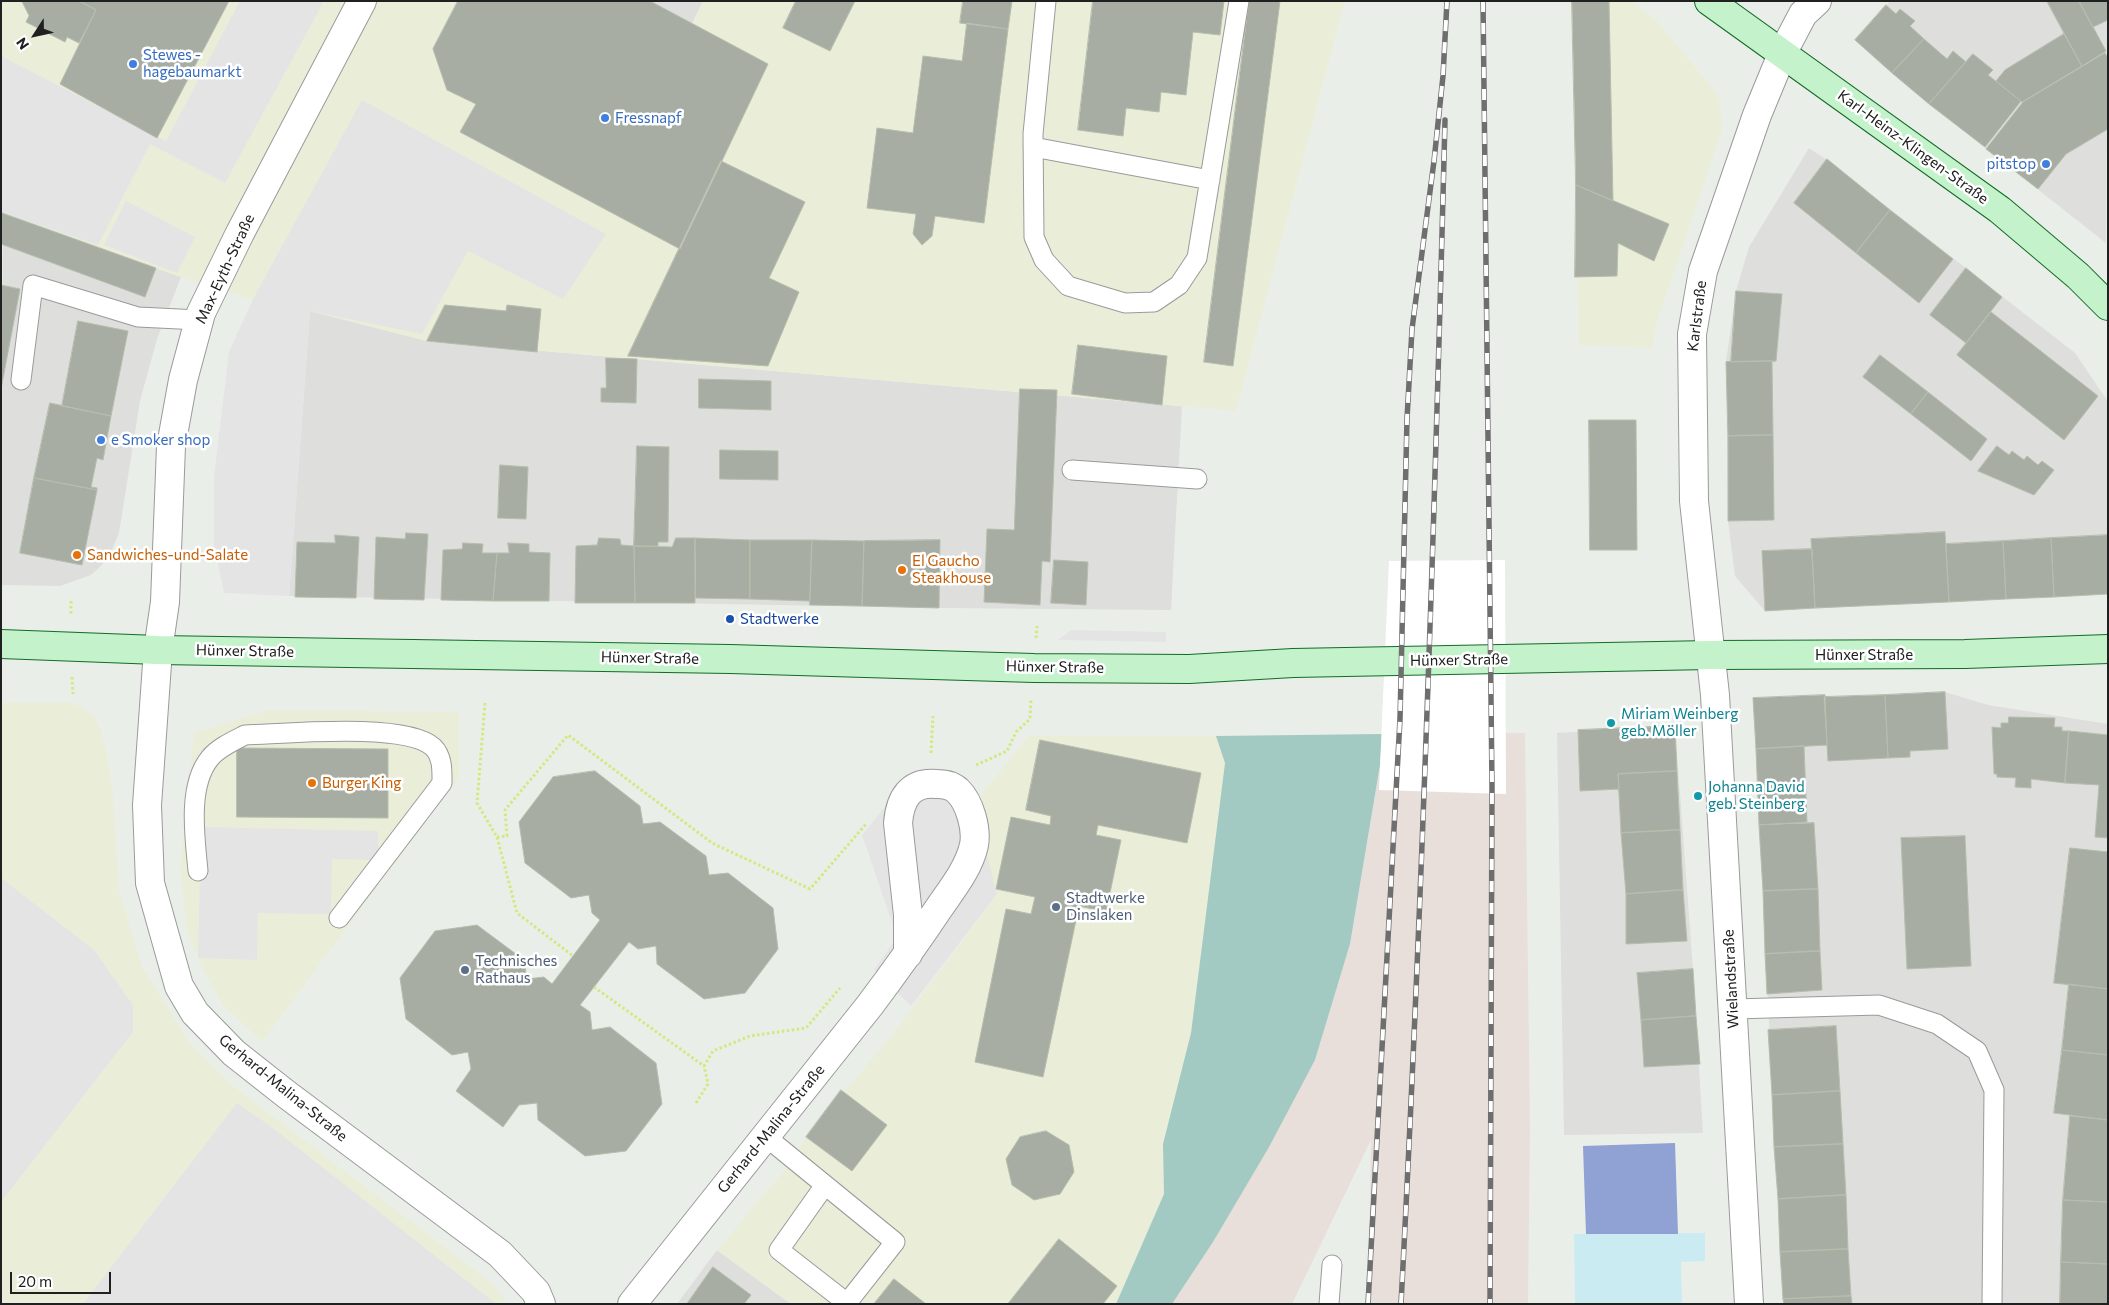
<!DOCTYPE html>
<meta charset="utf-8">
<style>
body{margin:0}
#map{position:relative;width:2109px;height:1305px;overflow:hidden;background:#e9efe8;font-family:Commissioner,sans-serif}
canvas{display:block}
.frame{position:absolute;inset:0;border:2px solid #202020;pointer-events:none}
.north{position:absolute;left:10px;top:10px;width:50px;height:50px;-webkit-text-stroke:4px #fff;paint-order:stroke;rotate:235deg;font-size:14px;font-weight:700;line-height:20px;text-align:center;color:#202020}
.north::after{content:'';display:block;margin:auto;width:18px;height:22px;background:#202020;clip-path:polygon(50% 0,100% 100%,50% 72%,0 100%)}
.scale{position:absolute;left:10px;top:1272px;width:101px;height:22px;box-sizing:border-box;border:2px solid #202020;border-top:0;padding-left:6px;font-size:15px;line-height:18px;white-space:nowrap;color:#202020;-webkit-text-stroke:4px #fff;paint-order:stroke}
</style>
<div id="map">
<canvas width="2109" height="1305"></canvas>
<div class="frame"></div>
<div class="north">N</div>
<div class="scale">20 m</div>
</div>
<script>
const ctx = document.querySelector('canvas').getContext('2d');
ctx.lineJoin = 'round';
function fill(path, color) { ctx.fillStyle = color; ctx.fill(path, 'evenodd'); }
function strokePath(path, color, width, dash) { ctx.strokeStyle = color; ctx.lineWidth = width; ctx.lineCap = dash ? 'butt' : 'round'; ctx.setLineDash(dash || []); ctx.stroke(path); }
function label(font, color, halo, rows, align = 'center') {
  ctx.font = font + ' Commissioner,sans-serif'; ctx.lineWidth = 5; ctx.setLineDash([]); ctx.textBaseline = 'middle'; ctx.strokeStyle = halo; ctx.fillStyle = color; for (const [text, x, y, turn = 0] of rows) {
    ctx.save(); ctx.translate(x, y); ctx.rotate((+turn || 0) * Math.PI / 180); ctx.textAlign = isNaN(turn) ? turn : align; if (halo) ctx.strokeText(text, 0, 0); ctx.fillText(text, 0, 0); ctx.restore();
  }
}
const residential = new Path2D(`
 M 650,1 L 703,1 L 692,24 Z
 M 1890,1 L 2108,1 L 2106,243 L 1929,104 L 1855,40 Z
 M 1809,148 L 1827,160 L 2075,353 L 2107,400 L 2108,594 L 1765,611 L 1735,576 L 1728,521 L 1726,362 L 1736,291 L 1749,247 Z
 M 3,214 L 181,277 L 157,339 L 140,401 L 119,533 L 112,550 L 102,565 L 91,575 L 60,586 L 1,585 Z
 M 310,311 L 427,341 L 1182,406 L 1171,610 L 939,608 L 289,596 Z
 M 1945,692 L 1988,705 L 2108,724 L 2108,1304 L 1783,1304 L 1753,698 L 1825,695 L 1825,697 Z
 M 1675,726 L 1693,969 L 1703,1133 L 1564,1135 L 1557,733 Z
 M 717,1250 L 791,1304 L 677,1304 Z`);
const commercial = new Path2D(`
 M 1,1 L 650,1 L 692,24 L 703,1 L 1345,1 L 1236,411 L 427,341 L 310,311 L 250,299 L 181,277 L 3,214 L 1,221 Z
 M 1572,1 L 1632,1 L 1658,22 L 1719,96 L 1723,127 L 1657,322 L 1652,348 L 1579,345 Z
 M 1,703 L 71,703 L 91,712 L 101,730 L 107,754 L 113,795 L 119,890 L 142,966 L 189,1042 L 228,1082 L 493,1284 L 507,1304 L 1,1304 Z
 M 269,710 L 459,712 L 459,777 L 262,1042 L 223,1005 L 203,970 L 186,927 L 180,868 L 194,733 Z
 M 1029,736 L 1216,736 L 1225,763 L 1191,1033 L 1163,1144 L 1164,1194 L 1116,1304 L 791,1304 L 717,1250 L 788,1166 L 806,1137 L 893,1034 L 997,894 L 974,803 Z`);
const industrial = new Path2D(`
 M 1525,733 L 1530,1128 L 1528,1304 L 1368,1304 L 1371,1140 L 1292,1304 L 1172,1304 L 1213,1242 L 1315,1060 L 1350,944 L 1380,765 L 1382,734 Z`);
const forest = new Path2D(`
 M 1382,734 L 1380,765 L 1350,944 L 1315,1060 L 1269,1147 L 1213,1242 L 1172,1304 L 1116,1304 L 1164,1194 L 1163,1144 L 1191,1033 L 1225,763 L 1216,736 Z`);
const park = new Path2D(`
 M 1705,1233 L 1705,1261 L 1681,1262 L 1682,1303 L 1575,1304 L 1574,1234 Z`);
const pitch = new Path2D(`
 M 1675,1143 L 1678,1234 L 1586,1234 L 1583,1146 Z`);
const parking = new Path2D(`
 M 240,1 L 324,1 L 225,183 L 150,144 L 98,245 L 3,213 L 1,217 L 1,56 L 166,141 Z
 M 362,100 L 606,234 L 563,299 L 468,251 L 422,334 L 310,311 L 289,596 L 224,593 L 214,545 L 214,476 L 229,352 L 253,299 Z
 M 126,201 L 195,237 L 177,273 L 104,245 Z
 M 1071,630 L 1166,632 L 1166,642 L 1058,640 Z
 M 913,772 L 952,774 L 974,803 L 997,894 L 911,1006 L 874,970 L 897,937 L 862,835 Z
 M 201,827 L 378,831 L 378,860 L 332,859 L 331,914 L 258,913 L 257,960 L 198,958 Z
 M 1,878 L 94,950 L 133,1005 L 133,1032 L 1,1202 Z
 M 237,1103 L 270,1126 L 496,1304 L 83,1304 Z`);
const pier = new Path2D(`
 M 1505,560 L 1506,794 L 1379,790 L 1389,561 Z`);
const building = new Path2D(`
 M 22,1 L 79,1 L 96,10 L 79,43 L 67,37 L 65,42 L 26,22 L 29,16 Z
 M 79,1 L 229,1 L 157,138 L 60,84 L 96,10 Z
 M 458,1 L 650,1 L 768,64 L 680,249 L 460,132 L 476,104 L 447,90 L 433,49 Z
 M 796,1 L 855,1 L 830,51 L 783,28 Z
 M 963,1 L 1012,1 L 1008,29 L 960,23 Z
 M 1093,1 L 1224,1 L 1220,35 L 1193,32 L 1186,95 L 1161,92 L 1159,112 L 1126,108 L 1123,136 L 1078,130 Z
 M 1249,1 L 1280,1 L 1233,366 L 1204,362 Z
 M 1572,1 L 1609,1 L 1613,201 L 1576,185 Z
 M 2047,1 L 2079,1 L 2106,51 L 2082,66 Z
 M 2079,1 L 2108,1 L 2108,20 L 2093,27 Z
 M 1886,5 L 1896,14 L 1900,9 L 1915,21 L 1910,26 L 1924,39 L 1892,73 L 1855,40 Z
 M 967,23 L 1008,29 L 984,223 L 935,216 L 932,236 L 922,245 L 913,234 L 916,214 L 867,208 L 877,128 L 913,133 L 923,56 L 962,61 Z
 M 2064,34 L 2082,66 L 2022,102 L 1996,81 L 2005,70 Z
 M 1924,39 L 1947,59 L 1953,51 L 1966,62 L 1929,104 L 1892,73 Z
 M 2105,53 L 2108,58 L 2108,129 L 2066,154 L 2038,189 L 1986,149 L 2023,102 Z
 M 1973,54 L 1993,70 L 1988,75 L 2021,101 L 1985,147 L 1929,104 Z
 M 1827,159 L 1890,210 L 1856,253 L 1794,203 Z
 M 721,161 L 805,202 L 769,278 L 799,292 L 768,366 L 628,356 Z
 M 1576,185 L 1669,224 L 1654,261 L 1618,243 L 1617,276 L 1575,277 Z
 M 1890,210 L 1953,259 L 1919,303 L 1856,253 Z
 M 2,213 L 156,268 L 145,297 L 1,244 Z
 M 1966,268 L 2002,297 L 1966,343 L 1930,315 Z
 M 1,285 L 20,289 L 1,389 Z
 M 1736,291 L 1782,294 L 1776,361 L 1731,362 Z
 M 445,305 L 506,311 L 507,305 L 541,309 L 537,352 L 427,341 Z
 M 1991,312 L 2098,396 L 2064,440 L 1957,355 Z
 M 78,321 L 128,331 L 111,416 L 62,406 Z
 M 1078,345 L 1167,356 L 1162,405 L 1072,394 Z
 M 1880,355 L 1928,392 L 1911,414 L 1863,377 Z
 M 606,358 L 637,359 L 636,403 L 601,402 L 601,388 L 606,388 Z
 M 1772,361 L 1773,435 L 1728,436 L 1726,362 Z
 M 699,379 L 771,381 L 771,410 L 699,408 Z
 M 1020,389 L 1057,390 L 1050,562 L 1042,561 L 1040,605 L 984,602 L 987,529 L 1014,530 Z
 M 1928,392 L 1987,439 L 1971,461 L 1911,414 Z
 M 50,403 L 111,416 L 103,460 L 97,458 L 91,487 L 97,488 L 97,490 L 34,478 Z
 M 1589,420 L 1636,420 L 1637,550 L 1590,550 Z
 M 1773,435 L 1774,520 L 1728,521 L 1728,436 Z
 M 637,446 L 669,447 L 668,542 L 658,542 L 658,546 L 634,546 Z
 M 1997,446 L 2009,455 L 2012,451 L 2024,460 L 2027,456 L 2038,465 L 2042,461 L 2054,470 L 2034,495 L 1978,471 Z
 M 720,450 L 778,451 L 778,480 L 720,479 Z
 M 500,465 L 528,467 L 526,519 L 498,518 Z
 M 34,478 L 97,490 L 82,565 L 20,553 Z
 M 1945,532 L 1949,602 L 1815,608 L 1811,539 Z
 M 406,533 L 428,534 L 424,600 L 374,599 L 376,537 L 405,539 Z
 M 335,535 L 359,537 L 356,598 L 295,597 L 297,542 L 335,543 Z
 M 2108,535 L 2108,594 L 2054,597 L 2051,538 Z
 M 599,538 L 620,539 L 621,545 L 634,546 L 635,603 L 575,603 L 576,546 L 597,545 Z
 M 676,538 L 695,538 L 695,603 L 635,603 L 634,546 L 672,547 Z
 M 695,538 L 750,540 L 750,599 L 696,598 Z
 M 2051,538 L 2054,597 L 2006,599 L 2003,541 Z
 M 750,540 L 812,540 L 810,601 L 750,599 Z
 M 812,540 L 864,541 L 862,606 L 810,605 Z
 M 940,540 L 939,608 L 862,606 L 864,541 Z
 M 2003,541 L 2006,599 L 1949,602 L 1946,544 Z
 M 463,543 L 483,544 L 482,553 L 497,553 L 493,601 L 441,600 L 443,550 L 462,549 Z
 M 508,543 L 529,544 L 529,552 L 550,553 L 549,601 L 493,601 L 497,553 L 509,553 Z
 M 1812,549 L 1815,608 L 1765,611 L 1762,551 Z
 M 1054,560 L 1088,562 L 1086,605 L 1051,603 Z
 M 1945,692 L 1948,749 L 1910,751 L 1910,757 L 1888,758 L 1885,695 Z
 M 1825,695 L 1827,745 L 1756,749 L 1753,698 Z
 M 1885,695 L 1888,758 L 1828,761 L 1824,697 Z
 M 2009,717 L 2055,718 L 2054,727 L 2062,727 L 2062,731 L 2069,731 L 2065,783 L 2031,779 L 2031,788 L 2015,787 L 2016,778 L 1997,777 L 1997,774 L 1994,774 L 1992,727 L 2001,728 L 2001,723 L 2008,723 Z
 M 1675,726 L 1677,771 L 1618,774 L 1619,789 L 1580,791 L 1578,730 Z
 M 2069,731 L 2108,735 L 2108,838 L 2095,837 L 2099,785 L 2065,783 Z
 M 1040,740 L 1201,773 L 1187,843 L 1098,825 L 1096,835 L 1121,840 L 1106,912 L 1079,906 L 1043,1077 L 975,1062 L 1006,909 L 1031,914 L 1035,897 L 996,889 L 1011,817 L 1050,825 L 1051,816 L 1026,810 Z
 M 1804,746 L 1807,822 L 1759,825 L 1756,749 Z
 M 237,748 L 388,749 L 388,818 L 237,817 Z
 M 595,771 L 640,806 L 643,824 L 660,822 L 706,856 L 709,875 L 728,873 L 773,908 L 778,949 L 745,993 L 704,999 L 657,964 L 656,946 L 638,949 L 629,942 L 580,1005 L 590,1012 L 592,1030 L 610,1027 L 656,1063 L 662,1104 L 626,1151 L 585,1156 L 538,1120 L 537,1103 L 519,1105 L 503,1127 L 456,1091 L 471,1069 L 468,1052 L 452,1055 L 406,1019 L 400,978 L 435,931 L 477,925 L 524,960 L 527,979 L 544,977 L 552,984 L 600,920 L 592,913 L 589,895 L 571,898 L 525,863 L 519,822 L 553,777 Z
 M 1677,771 L 1680,830 L 1621,833 L 1618,774 Z
 M 1814,823 L 1818,889 L 1763,891 L 1759,825 Z
 M 1680,830 L 1683,890 L 1626,894 L 1621,833 Z
 M 1965,836 L 1971,966 L 1907,969 L 1901,838 Z
 M 2070,848 L 2108,852 L 2108,989 L 2054,983 Z
 M 1818,889 L 1820,951 L 1765,954 L 1763,891 Z
 M 1683,890 L 1687,941 L 1626,944 L 1626,894 Z
 M 1820,951 L 1822,990 L 1767,994 L 1765,954 Z
 M 1693,969 L 1696,1016 L 1641,1020 L 1637,973 Z
 M 2069,984 L 2108,989 L 2108,1055 L 2062,1050 Z
 M 1696,1016 L 1700,1064 L 1644,1067 L 1641,1020 Z
 M 1836,1026 L 1840,1091 L 1772,1095 L 1768,1030 Z
 M 2062,1050 L 2108,1055 L 2108,1120 L 2054,1113 Z
 M 841,1090 L 887,1125 L 852,1171 L 806,1137 Z
 M 1840,1091 L 1843,1144 L 1774,1147 L 1772,1095 Z
 M 2070,1116 L 2108,1120 L 2108,1202 L 2063,1200 Z
 M 1046,1131 L 1069,1145 L 1074,1172 L 1060,1194 L 1034,1200 L 1012,1185 L 1006,1159 L 1020,1137 Z
 M 1843,1144 L 1846,1195 L 1778,1199 L 1774,1147 Z
 M 1846,1195 L 1848,1249 L 1780,1252 L 1778,1199 Z
 M 2063,1200 L 2108,1202 L 2108,1264 L 2061,1262 Z
 M 1059,1239 L 1117,1286 L 1103,1304 L 1008,1304 Z
 M 1848,1249 L 1851,1296 L 1783,1299 L 1780,1252 Z
 M 2061,1262 L 2108,1264 L 2108,1304 L 2060,1304 Z
 M 713,1267 L 751,1295 L 744,1304 L 687,1304 Z
 M 894,1279 L 926,1304 L 874,1304 Z
 M 1851,1296 L 1852,1304 L 1784,1304 L 1783,1299 Z`);
const path = new Path2D(`
 M 71,601 L 71,616
 M 1036,638 L 1037,626
 M 72,677 L 73,694
 M 485,703 L 477,803 L 497,837 L 517,913 L 573,956
 M 931,753 L 933,716
 M 976,765 L 1007,751 L 1016,732 L 1030,719 L 1031,699
 M 497,837 L 507,836 L 505,810 L 568,735 L 712,843 L 810,889 L 866,824
 M 594,987 L 704,1066 L 713,1051 L 750,1036 L 806,1028 L 840,988
 M 696,1103 L 708,1084 L 704,1066`);
const lane = new Path2D(`
 M 1046,1 L 1033,134 L 1034,237 L 1044,260 L 1068,286 L 1125,303 L 1154,302 L 1179,285 L 1197,258 L 1239,1
 M 1033,147 L 1210,180
 M 21,380 L 33,285 L 138,317 L 199,320
 M 1072,470 L 1197,479
 M 198,871 C 195,838 187,786 210,758 C 218,748 233,741 245,735 C 284,734 405,722 433,747 C 443,757 442,771 442,783 L 339,918
 M 1733,1009 L 1879,1005 L 1937,1024 L 1977,1051 L 1994,1090 L 1992,1304
 M 765,1136 L 895,1242 L 847,1303 L 779,1250 L 825,1185
 M 1329,1304 L 1332,1265`);
const street = new Path2D(`
 M 362,1 L 240,233 L 201,313 L 183,380 L 171,446 L 165,602 L 158,650 L 147,805 L 150,883 L 179,986 L 195,1013 L 234,1053 L 286,1094 L 500,1254 L 536,1292 L 541,1304
 M 632,1304 L 870,1005 C 894,973 917,941 939,908 C 952,889 969,868 974,845 C 977,829 970,803 958,791 C 953,786 944,784 937,784 C 910,781 900,799 898,823 L 908,915 L 908,954
 M 1749,1304 L 1715,695 L 1694,501 L 1692,334 L 1703,271 L 1757,115 L 1783,52 L 1803,14 L 1817,1`);
const secondary = new Path2D(`
 M 1709,1 L 2000,210 L 2078,276 L 2108,306
 M 1,644 L 158,650 L 730,659 L 1034,668 L 1189,669 L 1293,663 L 1710,655 L 1965,654 L 2108,649`);
const rail = new Path2D(`
 M 1483,1 L 1492,785 L 1490,1304
 M 1368,1304 L 1400,719 L 1407,419 L 1412,329 L 1434,161 L 1443,76 L 1447,1
 M 1401,1304 C 1422,909 1435,515 1445,120`);
const markers = [
 [133,64,5,"#3f7fe0"],
 [605,118,5,"#3f7fe0"],
 [2046,164,5,"#3f7fe0"],
 [101,440,5,"#3f7fe0"],
 [77,555,5,"#e8710a"],
 [902,570,5,"#e8710a"],
 [730,619,5,"#1a4fb4"],
 [1611,723,5,"#0f9aa8"],
 [312,783,5,"#e8710a"],
 [1698,796,5,"#0f9aa8"],
 [1056,907,5,"#5c6f8a"],
 [465,970,5,"#5c6f8a"]
];
const shopNames = [
 ["Stewes -",143,55],
 ["hagebaumarkt",143,72],
 ["Fressnapf",615,118],
 ["pitstop",2036,164,"right"],
 ["e Smoker shop",111,440]
];
const streetNames = [
 ["Karl-Heinz-Klingen-Straße",1913,147,36],
 ["Max-Eyth-Straße",225,269,-65],
 ["Karlstraße",1697,316,-83],
 ["Hünxer Straße",245,651,1],
 ["Hünxer Straße",1864,655],
 ["Hünxer Straße",650,658,1],
 ["Hünxer Straße",1459,660,-1],
 ["Hünxer Straße",1055,667,1],
 ["Wielandstraße",1731,979,-93],
 ["Gerhard-Malina-Straße",283,1088,39],
 ["Gerhard-Malina-Straße",771,1129,-51]
];
const foodNames = [
 ["Sandwiches-und-Salate",87,555],
 ["El Gaucho",912,561],
 ["Steakhouse",912,578],
 ["Burger King",322,783]
];
const transitNames = [
 ["Stadtwerke",740,619]
];
const cultureNames = [
 ["Miriam Weinberg",1621,714],
 ["geb. Möller",1621,731],
 ["Johanna David",1708,787],
 ["geb. Steinberg",1708,804]
];
const serviceNames = [
 ["Stadtwerke",1066,898],
 ["Dinslaken",1066,915],
 ["Technisches",475,961],
 ["Rathaus",475,978]
];
fill(residential, '#dededd');
fill(commercial, '#eaeed9');
fill(industrial, '#e8dfda');
fill(forest, '#a2cac3');
fill(park, '#cbebf3');
fill(pitch, '#90a1d4');
fill(parking, '#e4e4e4');
fill(pier, '#fff');
fill(building, '#a8ada4');
strokePath(building, '#b4bfac', 1);
strokePath(lane, '#9a9a9a', 21);
strokePath(street, '#9a9a9a', 30);
strokePath(secondary, '#136b27', 30);
strokePath(path, '#d1e97f', 3, [2.5, 2.5]);
strokePath(lane, '#fff', 19);
strokePath(street, '#fff', 28);
strokePath(secondary, '#c3f2cb', 28);
strokePath(rail, '#6e6e6e', 5.5);
strokePath(rail, '#fff', 4, [11]);
for (const [x, y, r, color] of markers) { const dot = new Path2D(); dot.arc(x, y, r, 0, 2 * Math.PI); ctx.fillStyle = color; ctx.fill(dot); strokePath(dot, '#fff', 2); }
label('15px', '#366cbe', '#fff', shopNames, 'left');
label('15px', '#202020', '#fff', streetNames);
label('15px', '#c56008', '#fff', foodNames, 'left');
label('15px', '#164399', '#fff', transitNames, 'left');
label('15px', '#0d838f', '#fff', cultureNames, 'left');
label('15px', '#4e5e75', '#fff', serviceNames, 'left');
</script>
